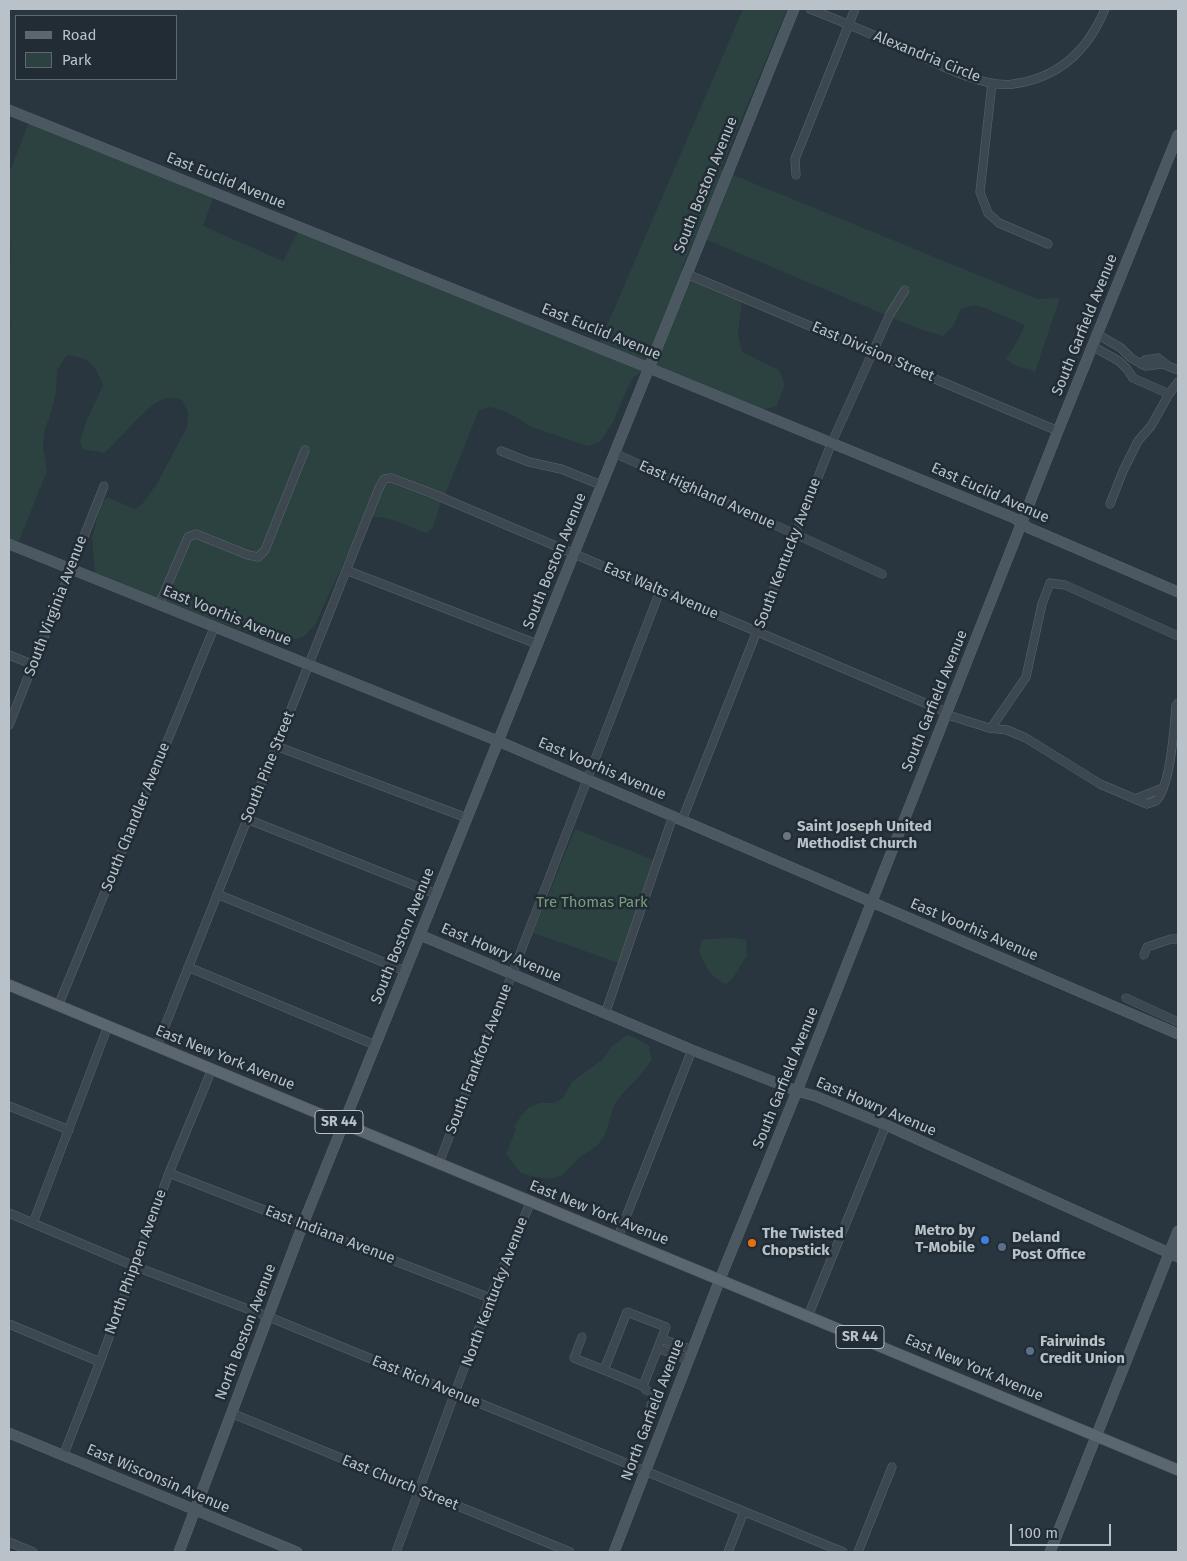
<!DOCTYPE html>
<style>
body{margin:0}
#map{position:relative;width:1187px;height:1561px;overflow:hidden;background:#29353f;font-family:"Fira Sans",sans-serif}
canvas{display:block}
.frame{position:absolute;inset:0;border:10px solid #b9c2c9;pointer-events:none}
.legend{position:absolute;left:15px;top:15px;width:162px;height:65px;box-sizing:border-box;background:#212c34;border:1px solid #5e6870;margin:0;padding:6px 9px;list-style:none;font-size:15px;color:#b9c2c9}
.legend li{display:flex;align-items:center;gap:10px;height:25px}
.legend b{width:25px;border:1px solid #5e6870}
.scale{position:absolute;left:1010px;top:1524px;width:101px;height:22px;box-sizing:border-box;border:2px solid #b9c2c9;border-top:0;padding-left:6px;font-size:15px;line-height:18px;white-space:nowrap;color:#b9c2c9;-webkit-text-stroke:4px #212c34;paint-order:stroke}
</style>
<div id="map">
<canvas width="1187" height="1561"></canvas>
<div class="frame"></div>
<ul class="legend">
<li><b style="height:6px;background:#5b666e"></b>Road</li>
<li><b style="height:14px;background:#2c4240"></b>Park</li>
</ul>
<div class="scale">100 m</div>
</div>
<script>
const ctx = document.querySelector('canvas').getContext('2d');
ctx.lineJoin = 'round';
function fill(path, color) { ctx.fillStyle = color; ctx.fill(path, 'evenodd'); }
function strokePath(path, color, width, dash) { ctx.strokeStyle = color; ctx.lineWidth = width; ctx.lineCap = dash ? 'butt' : 'round'; ctx.setLineDash(dash || []); ctx.stroke(path); }
function label(font, color, halo, rows, align = 'center') {
  ctx.font = font + ' "Fira Sans",sans-serif'; ctx.lineWidth = 5; ctx.setLineDash([]); ctx.textBaseline = 'middle'; ctx.strokeStyle = halo; ctx.fillStyle = color; for (const [text, x, y, turn = 0] of rows) {
    ctx.save(); ctx.translate(x, y); ctx.rotate((+turn || 0) * Math.PI / 180); ctx.textAlign = isNaN(turn) ? turn : align; if (halo) ctx.strokeText(text, 0, 0); ctx.fillText(text, 0, 0); ctx.restore();
  }
}
const green = new Path2D(`
 M 743,9 L 787,9 L 721,169 L 725,171 L 698,236 L 696,235 L 681,270 L 684,272 L 647,363 L 599,344 Z
 M 29,122 L 213,198 L 203,226 L 283,261 L 298,231 L 644,370 L 634,377 L 627,389 L 613,422 L 600,442 L 587,446 L 532,427 L 507,412 L 491,407 L 479,410 L 445,495 L 393,474 L 383,476 L 377,483 L 354,540 L 315,625 L 303,637 L 278,643 L 146,596 L 95,575 L 92,538 L 101,504 L 107,497 L 135,509 L 143,503 L 158,482 L 187,427 L 188,412 L 182,400 C 178,399 173,398 170,398 C 150,398 120,441 104,453 L 82,449 L 80,440 L 87,420 L 103,385 C 93,363 92,359 67,355 L 57,370 L 56,393 L 51,413 L 45,429 L 43,447 L 47,471 L 19,541 L 9,539 L 9,338 L 11,325 L 9,319 L 9,271 L 11,263 L 11,246 L 9,235 L 9,174 Z
 M 731,174 L 1037,299 L 1060,298 L 1035,372 L 1012,364 L 1006,359 L 1016,343 L 1025,325 L 985,308 L 973,305 L 961,309 L 953,326 L 944,336 L 919,329 L 892,318 L 910,289 L 904,285 L 886,315 L 705,239 Z
 M 688,279 L 742,301 L 738,334 L 742,352 L 779,370 L 785,385 L 776,407 L 762,409 L 654,365 Z
 M 387,482 L 441,502 L 433,528 L 427,533 C 409,528 390,515 371,517 L 384,486 Z
 M 575,829 L 654,860 L 619,963 L 533,933 Z
 M 736,938 L 746,940 L 747,956 C 739,966 737,976 726,984 C 711,978 705,966 699,951 L 702,940 L 706,939 Z
 M 627,1035 L 634,1037 L 649,1046 L 652,1060 L 638,1078 L 622,1094 L 614,1105 L 605,1135 L 597,1146 L 580,1157 L 562,1175 L 550,1179 L 535,1177 L 521,1173 L 506,1154 L 516,1129 L 514,1128 L 520,1117 L 528,1108 L 540,1103 L 554,1103 L 563,1098 L 572,1082 L 603,1059 L 611,1047 Z`);
const street = new Path2D(`
 M 810,9 C 841,21 871,34 901,47 C 929,60 983,89 1013,84 C 1059,78 1088,50 1105,9
 M 992,83 L 980,192 L 988,213 L 999,223 L 1048,244
 M 796,175 L 795,159 L 855,9
 M 687,274 L 1058,431
 M 1097,334 L 1121,348 L 1131,358 L 1141,364 L 1146,366 L 1163,364 L 1178,370
 M 1092,346 L 1119,361 L 1127,369 L 1133,378 L 1169,394
 M 1141,364 L 1145,360 L 1158,358 L 1167,365
 M 501,451 L 529,462 L 561,469 L 601,485
 M 614,453 L 795,534 L 882,574
 M 1110,504 L 1123,471 L 1138,441 L 1151,426 L 1169,394 L 1178,382
 M 346,570 L 537,644
 M 159,605 L 188,537 L 196,534 L 248,555 L 258,557 L 265,550 L 305,450
 M 9,655 L 34,665
 M 945,714 L 989,728 L 1007,730 L 1026,738 L 1100,784 L 1147,804 L 1156,801 C 1171,785 1174,728 1176,706 L 1178,703
 M 9,725 L 104,486
 M 991,728 L 1026,677 L 1042,604 L 1050,583 L 1065,585 L 1178,636
 M 276,746 L 467,818
 M 1135,799 L 1163,788
 M 247,819 L 436,894
 M 682,820 L 832,442 L 890,314 L 905,290
 M 217,894 L 405,971
 M 1144,955 L 1147,947 L 1171,939 L 1178,939
 M 188,967 L 375,1045
 M 1126,998 L 1178,1022
 M 58,1006 L 214,628
 M 605,1014 L 673,816
 M 157,1046 L 379,488 L 384,479 L 391,478 L 431,493 L 946,712
 M 9,1106 L 69,1130
 M 439,1163 L 660,591
 M 169,1173 L 490,1298
 M 9,1213 L 134,1266 L 269,1317 L 843,1552
 M 33,1223 L 108,1026
 M 618,1237 L 692,1050
 M 808,1316 L 886,1125
 M 9,1324 L 100,1362
 M 582,1337 L 574,1358 L 604,1370
 M 662,1339 L 692,1350
 M 658,1348 L 688,1360
 M 643,1386 L 666,1327 L 627,1312 L 604,1370 L 643,1386 L 646,1390 L 655,1394 L 649,1412
 M 231,1413 L 570,1552
 M 63,1456 L 100,1362 L 169,1173 L 212,1069
 M 9,1542 L 33,1552
 M 396,1552 L 490,1298 L 531,1201
 M 728,1552 L 744,1512
 M 858,1552 L 892,1467`);
const secondary = new Path2D(`
 M 9,110 L 649,368 L 1014,518 L 1029,528 L 1178,592
 M 9,544 L 498,741 L 1178,1034
 M 420,935 L 692,1050 L 797,1091 L 815,1096 L 886,1125 L 1178,1257
 M 9,1433 L 297,1552
 M 179,1552 L 303,1224 L 794,9
 M 614,1552 L 720,1279 L 797,1091 L 1058,431 L 1178,135
 M 1050,1552 L 1178,1231`);
const primary = new Path2D(`
 M 9,985 L 1178,1470`);
const markers = [
 [787,836,5,"#6b7280"],
 [985,1240,5,"#3f7fe0"],
 [752,1243,5,"#e8710a"],
 [1002,1247,5,"#5c6f8a"],
 [1030,1351,5,"#5c6f8a"]
];
const shields = [
 [339,1122,48],
 [860,1337,48]
];
const shieldNames = [
 ["SR 44",339,1122],
 ["SR 44",860,1337]
];
const streetNames = [
 ["Alexandria Circle",927,57,22],
 ["East Euclid Avenue",226,181,22],
 ["South Boston Avenue",706,185,-68],
 ["South Garfield Avenue",1085,325,-68],
 ["East Euclid Avenue",601,332,22],
 ["East Division Street",873,352,23],
 ["East Euclid Avenue",990,493,24],
 ["East Highland Avenue",707,495,24],
 ["South Kentucky Avenue",788,553,-69],
 ["South Boston Avenue",555,561,-68],
 ["East Walts Avenue",661,591,23],
 ["South Virginia Avenue",56,606,-69],
 ["East Voorhis Avenue",227,616,22],
 ["South Garfield Avenue",935,701,-68],
 ["South Pine Street",268,767,-68],
 ["East Voorhis Avenue",602,769,23],
 ["South Chandler Avenue",136,817,-68],
 ["East Voorhis Avenue",974,930,23],
 ["South Boston Avenue",403,936,-68],
 ["East Howry Avenue",501,953,23],
 ["East New York Avenue",225,1058,22],
 ["South Frankfort Avenue",479,1059,-69],
 ["South Garfield Avenue",786,1078,-68],
 ["East Howry Avenue",876,1107,23],
 ["East New York Avenue",599,1213,22],
 ["East Indiana Avenue",330,1235,21],
 ["North Phippen Avenue",136,1262,-70],
 ["North Kentucky Avenue",495,1292,-69],
 ["North Boston Avenue",246,1332,-69],
 ["East New York Avenue",974,1368,23],
 ["East Rich Avenue",426,1382,22],
 ["North Garfield Avenue",653,1410,-69],
 ["East Wisconsin Avenue",158,1479,23],
 ["East Church Street",400,1483,22]
];
const poiNames = [
 ["Saint Joseph United",797,827],
 ["Methodist Church",797,844],
 ["Metro by",975,1231,"right"],
 ["T-Mobile",975,1248,"right"],
 ["The Twisted",762,1234],
 ["Chopstick",762,1251],
 ["Deland",1012,1238],
 ["Post Office",1012,1255],
 ["Fairwinds",1040,1342],
 ["Credit Union",1040,1359]
];
const parkNames = [
 ["Tre Thomas Park",592,903]
];
fill(green, '#2c4240');
strokePath(street, '#5a656c', 9);
strokePath(secondary, '#5a656c', 11);
strokePath(primary, '#465058', 12);
strokePath(street, '#3d474f', 8);
strokePath(secondary, '#4b5761', 10);
strokePath(primary, '#5b666e', 11);
for (const [x, y, r, color] of markers) { const dot = new Path2D(); dot.arc(x, y, r, 0, 2 * Math.PI); ctx.fillStyle = color; ctx.fill(dot); strokePath(dot, '#212c34', 2); }
for (const [x, y, w] of shields) { const box = new Path2D(); box.roundRect(x - w / 2, y - 11.5, w, 23, 4); ctx.fillStyle = '#212c34'; ctx.fill(box); strokePath(box, '#b9c2c9', 1); }
label('bold 14px', '#b9c2c9', null, shieldNames);
label('15px', '#b9c2c9', '#212c34', streetNames);
label('bold 15px', '#b9c2c9', '#212c34', poiNames, 'left');
label('15px', '#7a9c7d', '#212c34', parkNames);
</script>
